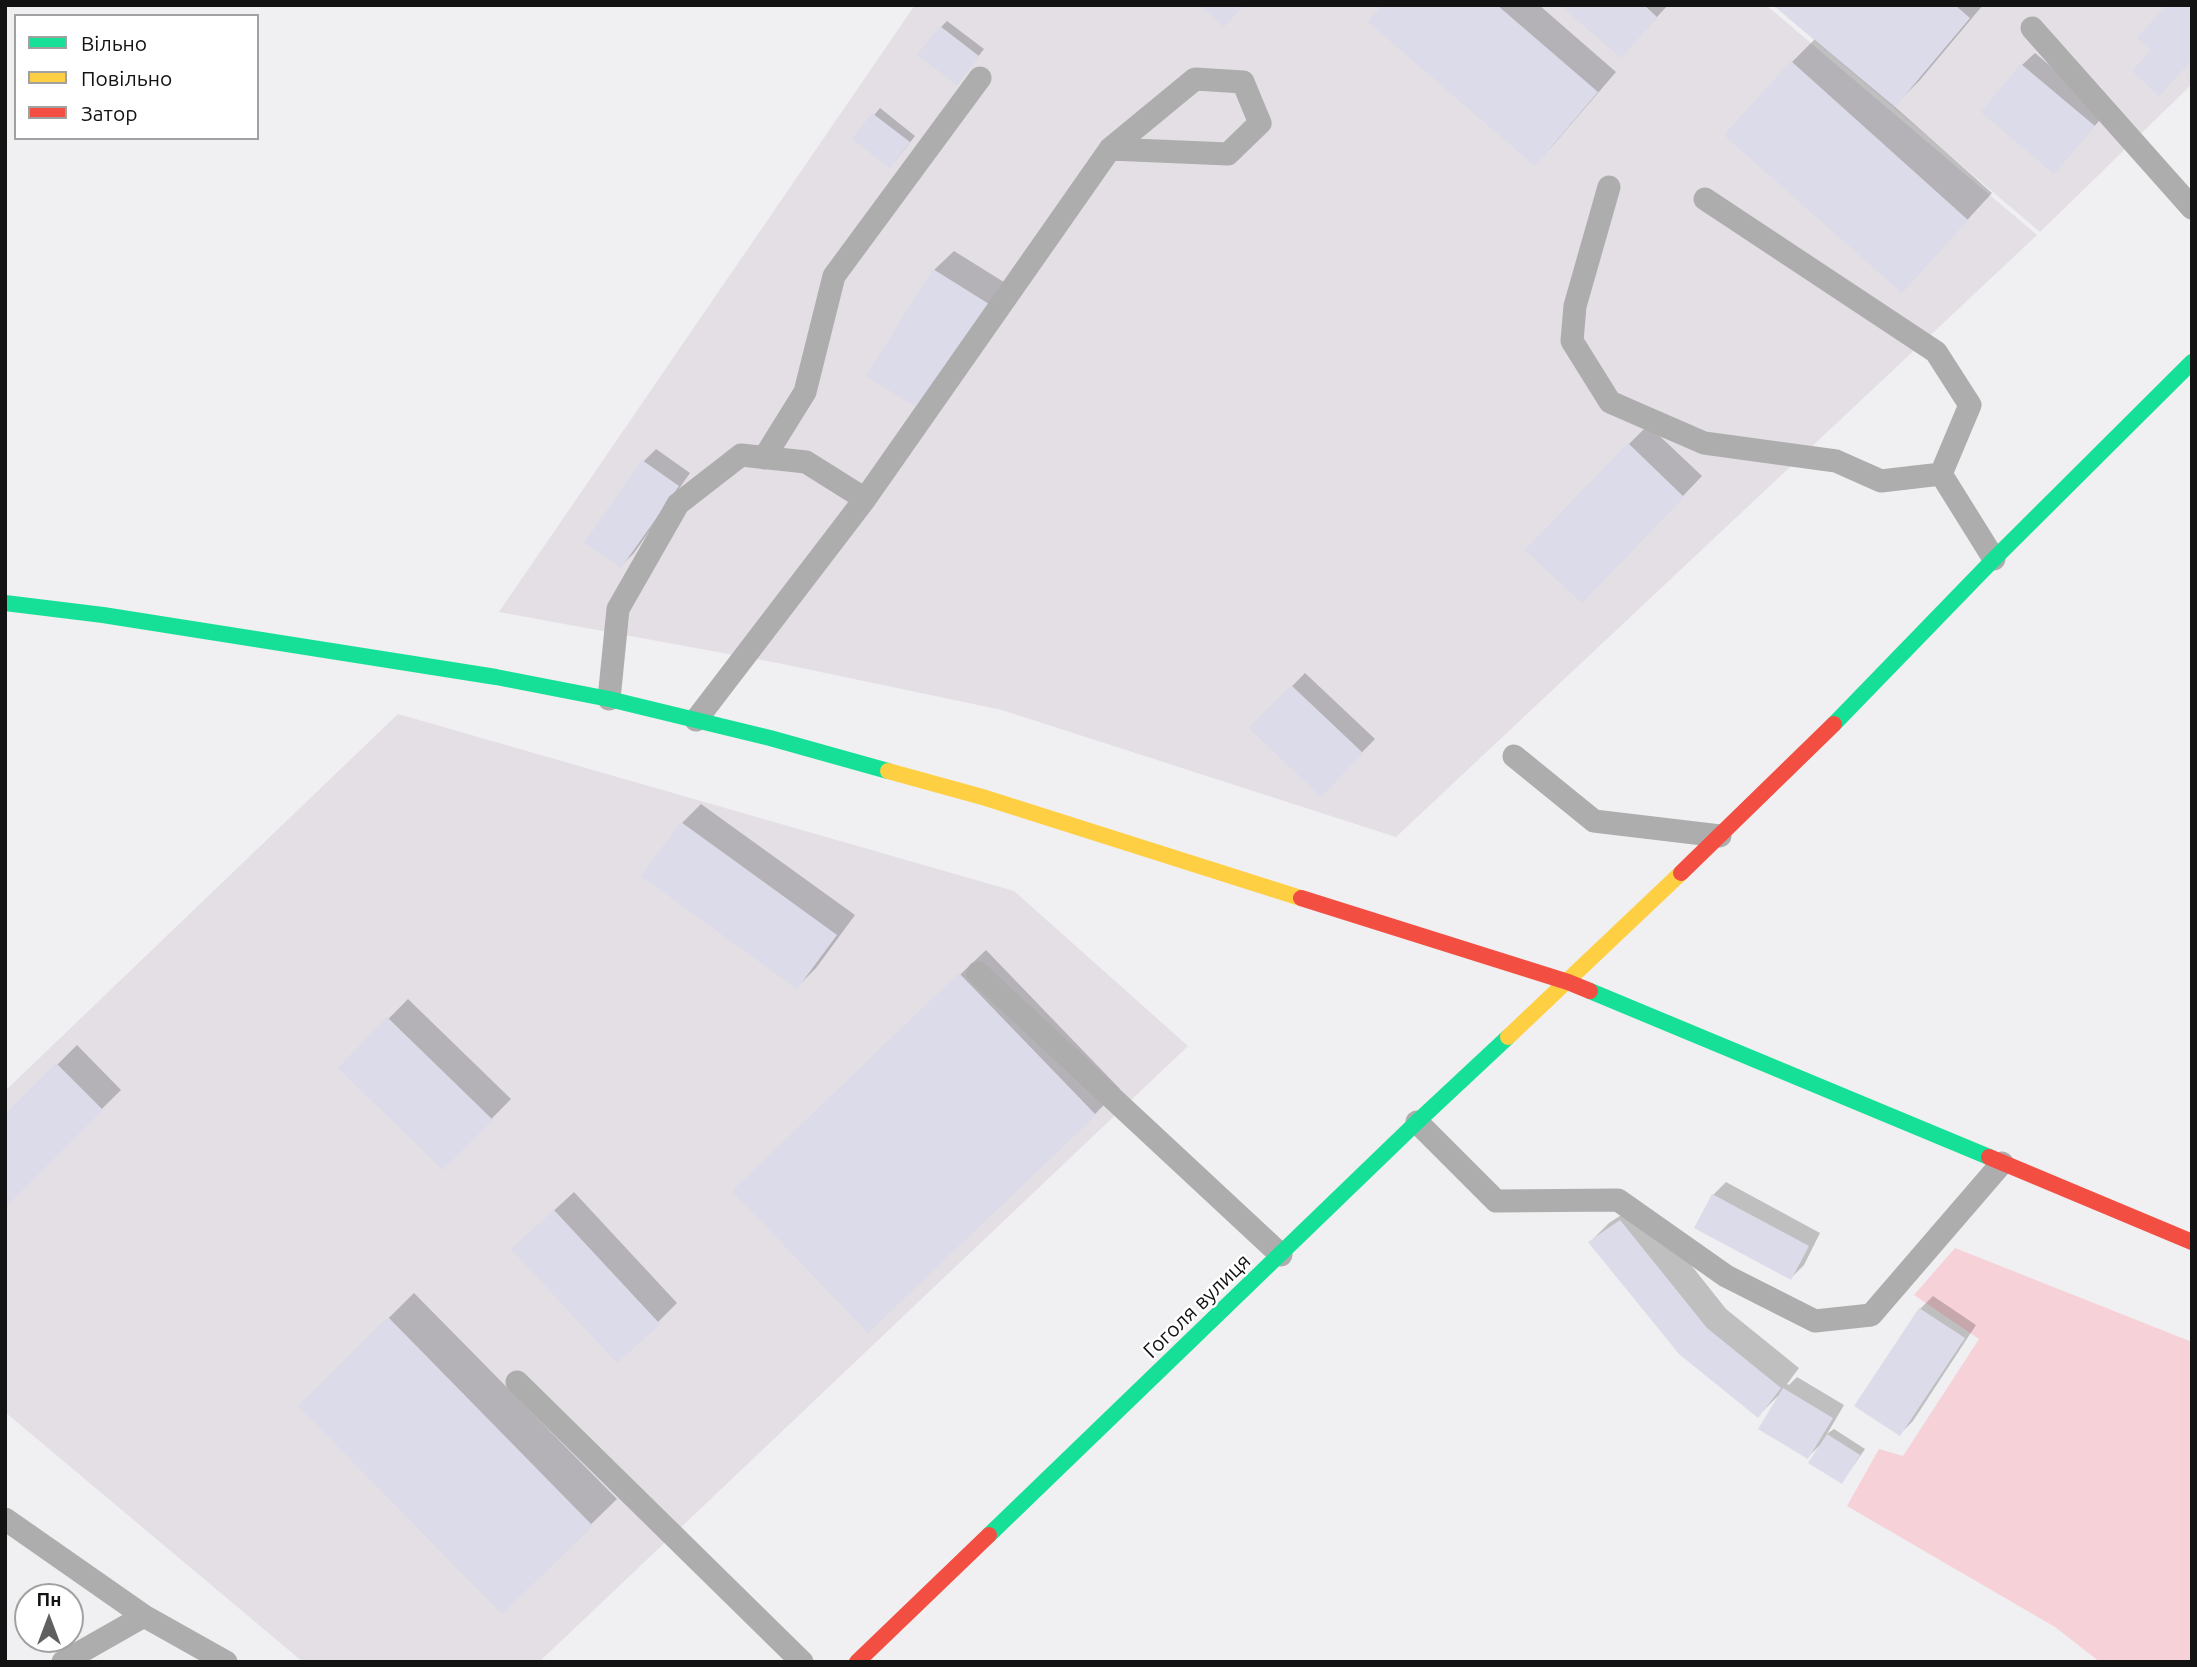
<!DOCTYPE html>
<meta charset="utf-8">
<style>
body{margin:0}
#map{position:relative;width:2197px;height:1667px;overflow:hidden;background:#f0eff1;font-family:Ubuntu,sans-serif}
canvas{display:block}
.frame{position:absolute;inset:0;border:7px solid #131314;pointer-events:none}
.legend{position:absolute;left:14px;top:14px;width:245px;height:126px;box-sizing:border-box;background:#fff;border:2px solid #a1a1a1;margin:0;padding:9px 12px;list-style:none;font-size:21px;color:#131314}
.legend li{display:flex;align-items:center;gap:14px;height:35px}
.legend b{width:35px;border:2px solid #a1a1a1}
.north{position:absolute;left:14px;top:1583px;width:70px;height:70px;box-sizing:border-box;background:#fff;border:2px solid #a1a1a1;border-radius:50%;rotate:0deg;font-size:19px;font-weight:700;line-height:28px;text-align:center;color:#131314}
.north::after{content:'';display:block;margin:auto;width:24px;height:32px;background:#606061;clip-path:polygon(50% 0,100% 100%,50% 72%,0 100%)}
</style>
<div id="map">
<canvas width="2197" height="1667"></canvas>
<div class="frame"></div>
<ul class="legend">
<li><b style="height:9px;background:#16e098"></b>Вільно</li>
<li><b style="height:9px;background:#ffcf43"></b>Повільно</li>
<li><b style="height:9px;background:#f24e42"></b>Затор</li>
</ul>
<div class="north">Пн</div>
</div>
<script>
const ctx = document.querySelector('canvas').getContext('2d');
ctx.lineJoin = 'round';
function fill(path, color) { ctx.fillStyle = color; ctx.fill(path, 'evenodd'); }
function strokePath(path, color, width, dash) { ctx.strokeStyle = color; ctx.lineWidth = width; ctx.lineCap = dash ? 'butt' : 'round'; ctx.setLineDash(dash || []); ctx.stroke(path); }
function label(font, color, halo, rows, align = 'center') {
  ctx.font = font + ' Ubuntu,sans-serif'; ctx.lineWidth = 5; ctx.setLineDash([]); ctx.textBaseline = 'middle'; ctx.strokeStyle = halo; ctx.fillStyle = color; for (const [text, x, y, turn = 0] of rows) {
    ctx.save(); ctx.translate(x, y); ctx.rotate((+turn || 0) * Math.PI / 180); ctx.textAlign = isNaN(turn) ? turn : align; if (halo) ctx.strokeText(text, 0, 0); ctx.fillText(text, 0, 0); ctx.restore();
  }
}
const built = new Path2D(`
 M 915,5 L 1766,5 L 2037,235 L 1396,837 L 1002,710 L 778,663 L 499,612 Z
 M 1773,5 L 2192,5 L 2192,84 L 2040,232 Z
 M 398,714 L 1014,891 L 1188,1046 L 539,1662 L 303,1662 L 5,1412 L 5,1091 Z`);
const green = new Path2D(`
 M 1955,1248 L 2192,1342 L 2192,1662 L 2100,1662 L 2055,1627 L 1847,1506 L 1879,1449 L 1903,1456 L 1979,1339 L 1914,1295 Z`);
const shadow = new Path2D(`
 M 1385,5 L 1539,5 L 1616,72 L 1554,144 L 1535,164 Z
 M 1563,5 L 1668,5 L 1621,56 Z
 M 1776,5 L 1983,5 L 1920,80 L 1894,106 L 1992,193 L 1902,291 L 1792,62 L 1816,38 Z
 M 947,21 L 984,49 L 962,77 L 941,27 Z
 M 2035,53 L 2106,113 L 2054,172 L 2022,65 Z
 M 880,108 L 915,136 L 896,160 L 855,138 Z
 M 954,251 L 1007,284 L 941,389 L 934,270 Z
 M 1648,425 L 1702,476 L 1601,582 L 1629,444 Z
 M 656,449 L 690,473 L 634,553 L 621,566 L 643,462 Z
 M 1305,673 L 1375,739 L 1321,794 L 1251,728 Z
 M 701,804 L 855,915 L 816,968 L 797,987 L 644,876 L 682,823 Z
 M 986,950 L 1120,1089 L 1095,1114 L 759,1166 Z
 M 408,999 L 511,1099 L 443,1168 L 340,1068 Z
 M 77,1045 L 121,1090 L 5,1205 L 5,1117 Z
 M 1726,1182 L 1820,1233 L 1804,1265 L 1791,1278 L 1713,1195 Z
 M 574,1192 L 677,1303 L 658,1322 L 533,1230 Z
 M 1641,1202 L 1726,1309 L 1799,1368 L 1787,1384 L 1789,1385 L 1797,1377 L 1844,1405 L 1827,1434 L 1834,1429 L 1865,1449 L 1842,1482 L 1819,1446 L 1808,1457 L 1781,1393 L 1758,1416 L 1590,1242 L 1609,1223 Z
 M 414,1293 L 617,1499 L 502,1611 L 300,1406 Z
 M 1933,1296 L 1976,1325 L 1913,1421 L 1900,1434 L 1920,1309 Z`);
const building = new Path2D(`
 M 1199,5 L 1244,5 L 1224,27 Z
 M 1382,5 L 1497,5 L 1598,92 L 1535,166 L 1368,22 Z
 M 1560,5 L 1644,5 L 1657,17 L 1621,58 Z
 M 1773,5 L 1955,5 L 1970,18 L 1895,107 Z
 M 2167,5 L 2192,5 L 2192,60 L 2159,96 L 2132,71 L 2151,50 L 2137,38 Z
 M 940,26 L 979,56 L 957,85 L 917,55 Z
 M 1791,61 L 1968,220 L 1902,293 L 1724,135 Z
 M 2021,64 L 2095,126 L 2054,174 L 1981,112 Z
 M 872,113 L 910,142 L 890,168 L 852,139 Z
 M 933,269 L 989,304 L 922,411 L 866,376 Z
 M 1628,443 L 1684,497 L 1582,603 L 1525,550 Z
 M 642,460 L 679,486 L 621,568 L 584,543 Z
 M 1291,685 L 1363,753 L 1321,797 L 1249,728 Z
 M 681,822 L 837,935 L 797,989 L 641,876 Z
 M 959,973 L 1096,1115 L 868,1333 L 732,1191 Z
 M 387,1017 L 493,1120 L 443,1170 L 338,1068 Z
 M 56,1063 L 103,1110 L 5,1208 L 5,1114 Z
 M 1712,1194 L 1809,1246 L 1791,1280 L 1694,1228 Z
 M 554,1210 L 660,1324 L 617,1363 L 511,1249 Z
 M 1620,1220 L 1707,1328 L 1781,1388 L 1758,1418 L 1679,1354 L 1588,1242 Z
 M 1919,1308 L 1965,1338 L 1900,1436 L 1854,1406 Z
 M 388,1317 L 593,1526 L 502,1614 L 298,1406 Z
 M 1783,1388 L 1833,1418 L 1808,1459 L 1758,1429 Z
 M 1827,1434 L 1860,1455 L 1842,1484 L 1808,1463 Z`);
const lane = new Path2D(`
 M 2032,28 L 2192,208
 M 1609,187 L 1575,306 L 1572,341 L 1610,402 L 1704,443 L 1836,461 L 1881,481 L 1941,474
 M 1705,199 L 1936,352 L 1970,405 L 1941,474 L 1994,559
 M 764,458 L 805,392 L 834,276 L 980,78
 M 609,699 L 618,609 L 678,504 L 741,455 L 806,462 L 865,499
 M 696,720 L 865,499 L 1110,149 L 1195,79 L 1243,82 L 1260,123 L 1228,154 L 1110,149
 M 1514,756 L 1594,821 L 1720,836
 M 978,973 L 1281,1255
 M 1417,1122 L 1496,1201 L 1618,1200 L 1726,1276 L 1815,1321 L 1871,1315 L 2002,1163
 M 517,1382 L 802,1662
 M 5,1519 L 144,1616
 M 63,1662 L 144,1616 L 226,1662`);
const fast = new Path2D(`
 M 5,603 L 103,615 L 496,677 L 609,699 L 770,738 L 888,771
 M 1834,724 L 1994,559 L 2192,362
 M 1590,991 L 1989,1157
 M 989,1535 L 1417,1122 L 1508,1037`);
const slow = new Path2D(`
 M 888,771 L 986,798 L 1301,898
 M 1508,1037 L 1681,873`);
const jam = new Path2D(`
 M 1681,873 L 1834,724
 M 1301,898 L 1568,982 L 1590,991
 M 1989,1157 L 2192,1242
 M 857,1662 L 989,1535`);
const streetNames = [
 ["Гоголя вулиця",1197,1306,-44]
];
fill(built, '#e3dfe5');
fill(green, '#f7d1d8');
fill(shadow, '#0003');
fill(building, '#dcdbe9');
strokePath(lane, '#adadad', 23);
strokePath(fast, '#16e098', 16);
strokePath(slow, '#ffcf43', 16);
strokePath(jam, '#f24e42', 16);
label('21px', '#131314', '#fff', streetNames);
</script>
